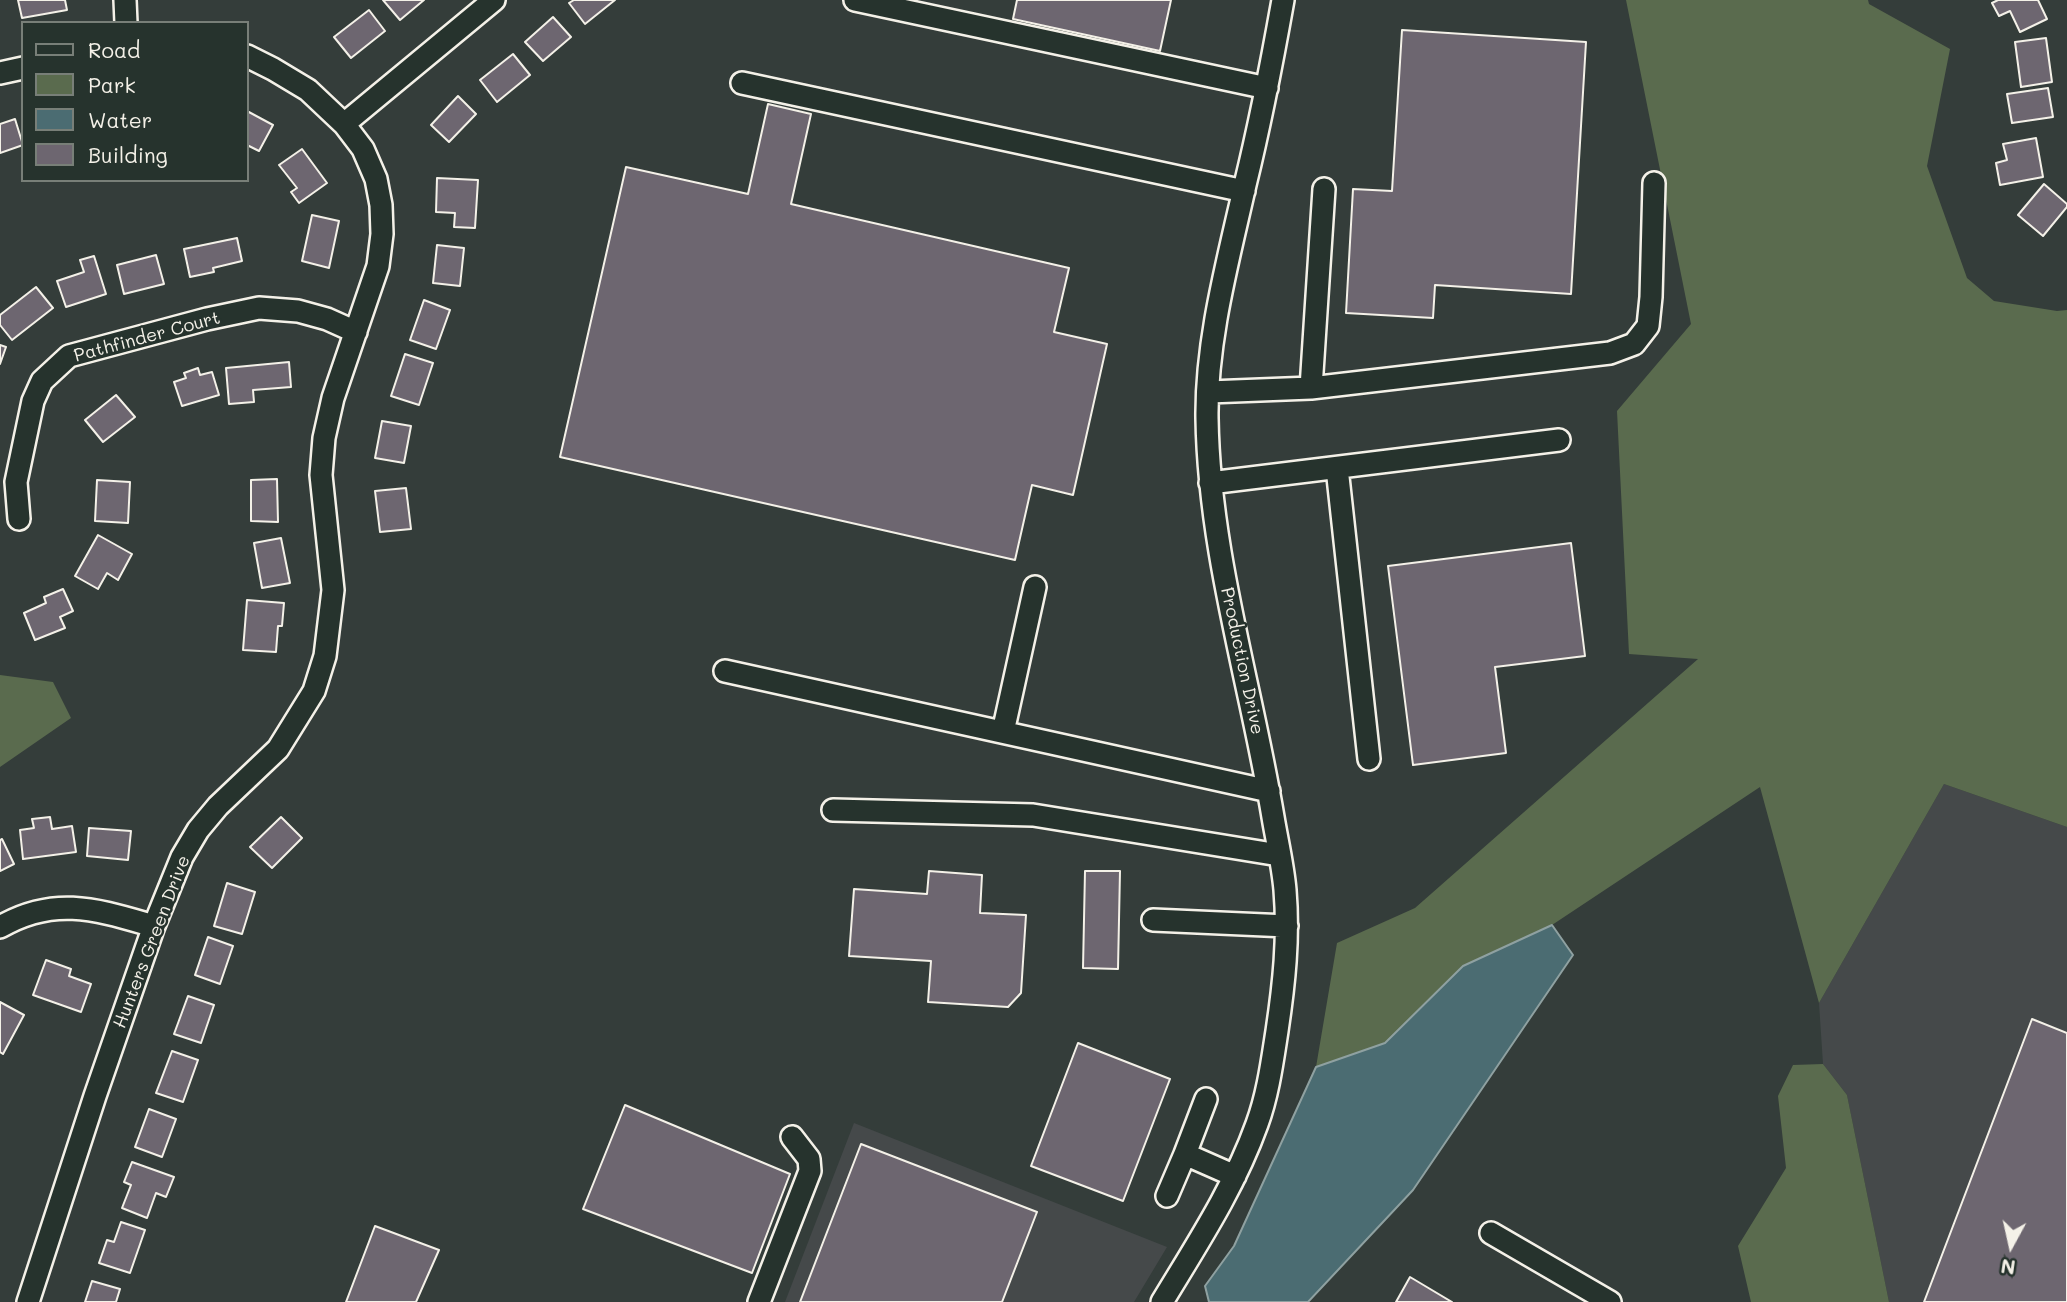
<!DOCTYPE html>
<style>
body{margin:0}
#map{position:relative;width:2067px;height:1302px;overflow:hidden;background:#343d3a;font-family:Mali,sans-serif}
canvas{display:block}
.legend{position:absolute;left:21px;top:21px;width:228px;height:161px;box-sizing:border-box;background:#26332d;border:2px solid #787f78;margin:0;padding:9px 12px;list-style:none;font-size:21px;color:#f4f1e8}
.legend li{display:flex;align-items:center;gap:14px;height:35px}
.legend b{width:35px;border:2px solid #787f78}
.north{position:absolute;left:1976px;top:1211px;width:70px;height:70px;-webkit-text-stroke:5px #26332d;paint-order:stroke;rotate:188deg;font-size:19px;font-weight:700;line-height:28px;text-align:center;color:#f4f1e8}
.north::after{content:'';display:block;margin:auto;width:24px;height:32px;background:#f4f1e8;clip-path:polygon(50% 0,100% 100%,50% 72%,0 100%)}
</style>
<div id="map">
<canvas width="2067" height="1302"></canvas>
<ul class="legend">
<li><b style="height:9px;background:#26332d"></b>Road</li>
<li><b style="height:19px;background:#5a6b4e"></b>Park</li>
<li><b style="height:19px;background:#4b6c72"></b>Water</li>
<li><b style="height:19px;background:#6d6670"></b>Building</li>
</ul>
<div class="north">N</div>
</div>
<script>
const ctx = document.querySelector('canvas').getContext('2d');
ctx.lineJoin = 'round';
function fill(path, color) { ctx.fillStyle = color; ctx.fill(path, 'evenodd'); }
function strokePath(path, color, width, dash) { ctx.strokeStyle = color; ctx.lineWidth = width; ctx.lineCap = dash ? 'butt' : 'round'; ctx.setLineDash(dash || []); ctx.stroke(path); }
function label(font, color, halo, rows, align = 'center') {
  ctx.font = font + ' Mali,sans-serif'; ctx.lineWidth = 5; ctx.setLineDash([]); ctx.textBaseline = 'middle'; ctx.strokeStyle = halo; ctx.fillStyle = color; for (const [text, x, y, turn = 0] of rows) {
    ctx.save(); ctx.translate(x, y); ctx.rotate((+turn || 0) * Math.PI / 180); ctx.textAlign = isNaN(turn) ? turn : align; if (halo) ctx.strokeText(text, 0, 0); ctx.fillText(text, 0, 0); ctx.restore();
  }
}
const built = new Path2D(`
 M 1944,784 L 2067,827 L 2067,1302 L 1889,1302 L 1847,1095 L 1823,1064 L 1819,1003 Z
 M 854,1123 L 1167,1247 L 1134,1302 L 785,1302 Z`);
const green = new Path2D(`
 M 1626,0 L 1868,0 L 1869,4 L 1950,49 L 1927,166 L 1967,278 L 1994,301 L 2057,311 L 2067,310 L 2067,827 L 1944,784 L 1819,1003 L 1760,787 L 1552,925 L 1463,966 L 1385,1043 L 1316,1067 L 1337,943 L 1415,908 L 1698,659 L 1629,654 L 1617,411 L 1691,324 Z
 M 0,675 L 53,682 L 71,718 L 0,767 Z
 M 1823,1064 L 1847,1095 L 1889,1302 L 1751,1302 L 1738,1246 L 1786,1168 L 1778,1096 L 1793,1065 Z`);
const water = new Path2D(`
 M 1552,925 L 1573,955 L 1413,1190 L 1308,1302 L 1209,1302 L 1205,1286 L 1234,1246 L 1316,1067 L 1385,1043 L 1463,966 Z`);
const building = new Path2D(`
 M 18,0 L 65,0 L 67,10 L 22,18 Z
 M 383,0 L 424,0 L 400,20 Z
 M 574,0 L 615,0 L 585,24 L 569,3 Z
 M 1017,0 L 1171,0 L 1160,51 L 1013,19 Z
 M 1998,0 L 2038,0 L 2047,19 L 2020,32 L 2010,11 L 1999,16 L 1992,3 Z
 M 369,10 L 385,31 L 351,58 L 334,37 Z
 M 553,17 L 571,37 L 543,61 L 525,42 Z
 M 1402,30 L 1586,42 L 1571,294 L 1435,285 L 1433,318 L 1346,313 L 1353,189 L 1392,191 Z
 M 2046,38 L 2052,82 L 2021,87 L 2015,42 Z
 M 513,54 L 530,75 L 497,102 L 480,80 Z
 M 2048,88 L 2053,117 L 2012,123 L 2007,94 Z
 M 458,96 L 476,114 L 449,142 L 431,125 Z
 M 768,104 L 811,114 L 791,204 L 1069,268 L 1054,332 L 1107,344 L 1073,495 L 1032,485 L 1015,560 L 560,457 L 626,167 L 748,194 Z
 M 247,111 L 273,125 L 259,151 L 247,145 Z
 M 15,119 L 23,145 L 0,153 L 0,124 Z
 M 2036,138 L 2043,177 L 2000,185 L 1996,163 L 2007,160 L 2003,144 Z
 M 302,149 L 327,183 L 299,203 L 291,192 L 297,188 L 279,165 Z
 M 437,178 L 478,180 L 475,228 L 454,227 L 455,213 L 436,212 Z
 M 2044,184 L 2067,204 L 2067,207 L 2043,236 L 2018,215 Z
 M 312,215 L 339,221 L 329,268 L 302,261 Z
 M 237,238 L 242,261 L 213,268 L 214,272 L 190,277 L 184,249 Z
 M 437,245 L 464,248 L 460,286 L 433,283 Z
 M 156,255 L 164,284 L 124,294 L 117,265 Z
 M 94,256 L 106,294 L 66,307 L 57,281 L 84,272 L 80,260 Z
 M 36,287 L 53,308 L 12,340 L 0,325 L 0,315 Z
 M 424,300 L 450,310 L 436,349 L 410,340 Z
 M 0,345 L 6,347 L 0,364 Z
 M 405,354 L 433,363 L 419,405 L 391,396 Z
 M 289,362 L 291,387 L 253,390 L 254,402 L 229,404 L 226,368 Z
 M 198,368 L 200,375 L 212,372 L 219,395 L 182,406 L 174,382 L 186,378 L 184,373 Z
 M 116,395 L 135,417 L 103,442 L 85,420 Z
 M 382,421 L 411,426 L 404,463 L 375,458 Z
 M 277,479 L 278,522 L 251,521 L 251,480 Z
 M 97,480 L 130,482 L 128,523 L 95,521 Z
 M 406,488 L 411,529 L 380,532 L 375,491 Z
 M 98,535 L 132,554 L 118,580 L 107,573 L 98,589 L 75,576 Z
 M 281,538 L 290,583 L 262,588 L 254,543 Z
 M 1571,543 L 1585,656 L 1495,667 L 1506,753 L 1413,765 L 1388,566 Z
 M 63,589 L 73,611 L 60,617 L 65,628 L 35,640 L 24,613 L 46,603 L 44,597 Z
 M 247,600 L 284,603 L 282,626 L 278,626 L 276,652 L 243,650 Z
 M 50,817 L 52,829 L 72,826 L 76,852 L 23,859 L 20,830 L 34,828 L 32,819 Z
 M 281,817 L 302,838 L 272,868 L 250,847 Z
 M 89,828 L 131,831 L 128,860 L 87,856 Z
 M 2,839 L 14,864 L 0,871 L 0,840 Z
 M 929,871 L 982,875 L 980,913 L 1026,915 L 1021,993 L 1008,1007 L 928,1002 L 931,961 L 849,956 L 854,889 L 927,894 Z
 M 1085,871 L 1120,871 L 1118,969 L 1083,968 Z
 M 227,883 L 255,892 L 242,934 L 214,926 Z
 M 208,937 L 233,946 L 220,984 L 195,975 Z
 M 46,960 L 71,969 L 69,976 L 91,984 L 81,1012 L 33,995 Z
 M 188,996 L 214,1005 L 201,1043 L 174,1034 Z
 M 0,1002 L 24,1015 L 3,1054 L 0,1052 Z
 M 2032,1019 L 2067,1033 L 2067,1302 L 1924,1302 Z
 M 1078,1043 L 1170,1079 L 1123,1201 L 1031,1166 Z
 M 172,1051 L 198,1060 L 183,1102 L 156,1093 Z
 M 625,1105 L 790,1174 L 752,1273 L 583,1209 Z
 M 149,1109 L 176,1119 L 162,1157 L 135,1147 Z
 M 861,1144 L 1037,1212 L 1002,1302 L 800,1302 Z
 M 132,1162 L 174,1177 L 166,1197 L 156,1193 L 147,1218 L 122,1208 L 131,1185 L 124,1182 Z
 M 121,1222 L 145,1230 L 130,1273 L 99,1263 L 107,1240 L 114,1242 Z
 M 375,1226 L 439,1250 L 416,1302 L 346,1302 Z
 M 1410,1277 L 1452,1302 L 1396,1302 Z
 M 92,1281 L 120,1289 L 116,1302 L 85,1302 Z`);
const minor = new Path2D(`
 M 125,0 L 126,23
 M 855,0 L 1267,88
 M 0,73 L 23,68
 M 742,83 L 1244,191
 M 344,124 L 494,0
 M 1311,388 L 1324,189
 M 1209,392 L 1311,388 L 1610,353 L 1634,344 L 1648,326 L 1651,297 L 1654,183
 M 1337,468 L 1369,759
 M 1210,483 L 1559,440
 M 19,519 L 16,482 L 33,401 L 42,381 L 69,356 L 207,319 L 259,308 L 298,311 L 327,319 L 356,332
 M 725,671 L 1269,791
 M 1003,732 L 1035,587
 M 833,810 L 1033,815 L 1279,855
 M 1153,920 L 1287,926
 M 0,927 C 55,895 98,910 154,926
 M 1185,1154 L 1206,1099
 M 1167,1196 L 1185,1154 L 1235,1176
 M 1491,1233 L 1610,1302
 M 28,1302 L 95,1096 L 154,926 L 182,857 L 198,830 L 218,806 L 278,749 L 314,691 L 325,656 L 333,590 L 321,475 L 324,438 L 333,398 L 378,266 L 382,234 L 381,205 L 376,179 L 363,149 L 344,124 L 308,90 L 273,69 L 247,56
 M 759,1302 L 810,1171 L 809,1159 L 792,1137
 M 1162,1302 C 1197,1244 1234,1188 1257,1124 C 1268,1094 1272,1063 1277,1031 C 1284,984 1289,938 1285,890 C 1283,866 1277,841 1273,817 C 1251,684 1209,554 1207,418 C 1206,340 1228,261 1245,185 C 1260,124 1272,62 1283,0`);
const streetNames = [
 ["Pathfinder Court",147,337,-15],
 ["Production Drive",1242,661,78],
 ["Hunters Green Drive",152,942,-69]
];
fill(built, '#45494a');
fill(green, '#5a6b4e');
fill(water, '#4b6c72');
strokePath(water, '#8fa1a1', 2);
fill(building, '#6d6670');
strokePath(building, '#f4f1e8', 2);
strokePath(minor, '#f4f1e8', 26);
strokePath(minor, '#26332d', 21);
label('18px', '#f4f1e8', '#26332d', streetNames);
</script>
